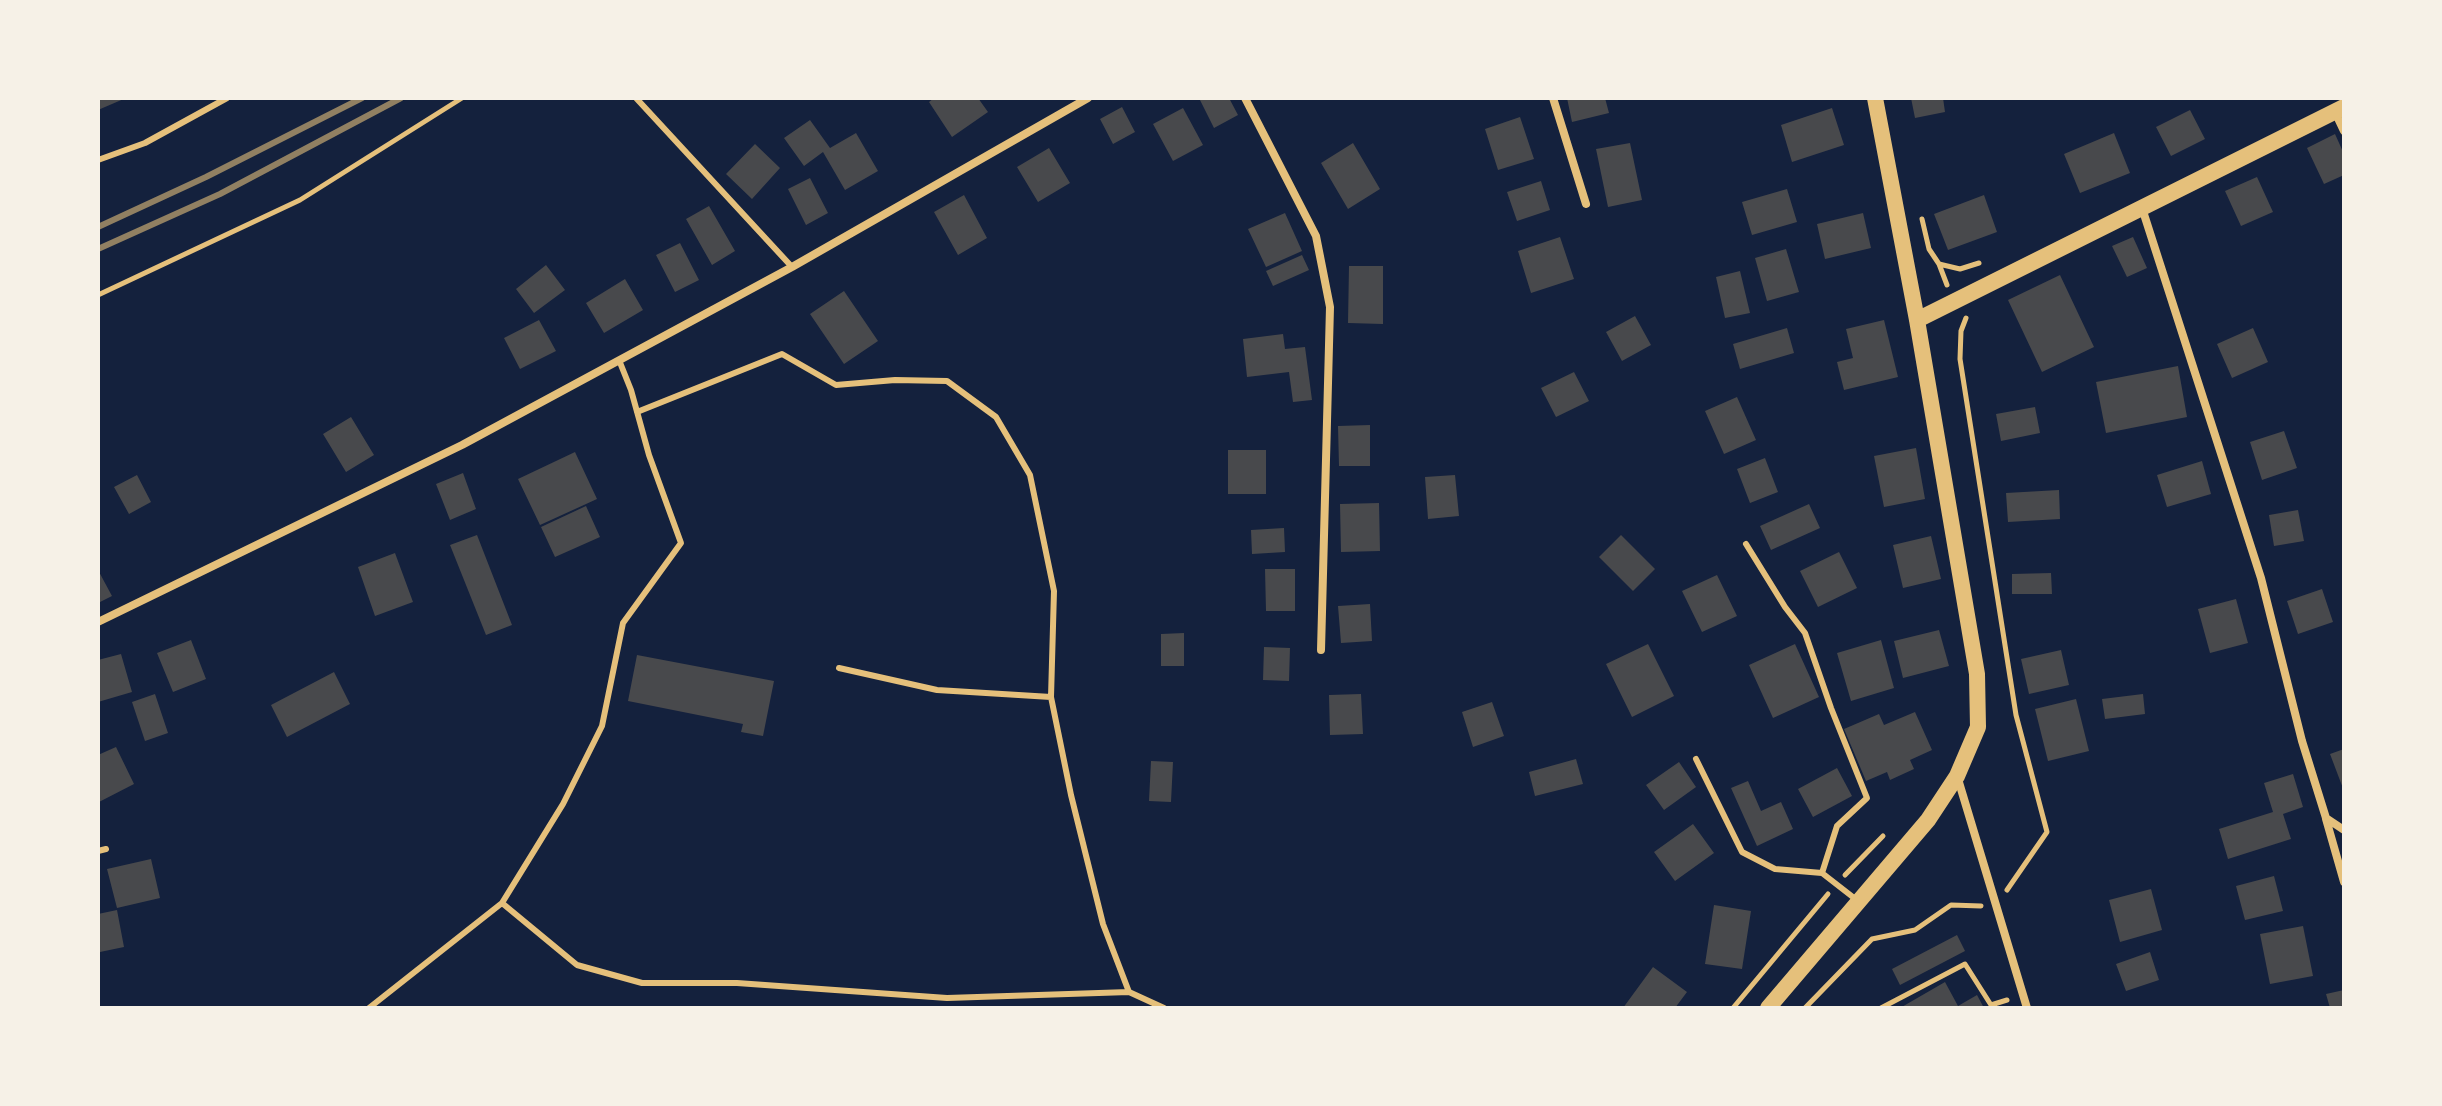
<!DOCTYPE html>
<style>
body{margin:0}
#map{position:relative;width:2442px;height:1106px;overflow:hidden;background:#14213d;font-family:Literata,serif}
canvas{display:block}
.frame{position:absolute;inset:0;border:100px solid #f6f1e7;pointer-events:none}
</style>
<div id="map">
<canvas width="2442" height="1106"></canvas>
<div class="frame"></div>
</div>
<script>
const ctx = document.querySelector('canvas').getContext('2d');
ctx.lineJoin = 'round';
function fill(path, color) { ctx.fillStyle = color; ctx.fill(path, 'evenodd'); }
function strokePath(path, color, width, dash) { ctx.strokeStyle = color; ctx.lineWidth = width; ctx.lineCap = dash ? 'butt' : 'round'; ctx.setLineDash(dash || []); ctx.stroke(path); }
const building = new Path2D(`
 M 98,98 L 126,98 L 98,110 Z
 M 934,98 L 978,98 L 988,112 L 952,137 L 929,102 Z
 M 1199,98 L 1229,98 L 1238,115 L 1214,128 Z
 M 1567,98 L 1605,98 L 1609,113 L 1572,122 Z
 M 1911,98 L 1943,98 L 1945,112 L 1915,118 Z
 M 1122,107 L 1135,132 L 1113,144 L 1100,119 Z
 M 1183,108 L 1203,145 L 1173,161 L 1153,124 Z
 M 1832,108 L 1844,145 L 1792,162 L 1781,125 Z
 M 2190,110 L 2205,139 L 2171,156 L 2156,127 Z
 M 1520,117 L 1534,159 L 1498,170 L 1485,129 Z
 M 810,120 L 830,148 L 856,133 L 878,171 L 845,190 L 823,152 L 804,166 L 784,138 Z
 M 2114,133 L 2130,173 L 2080,193 L 2064,154 Z
 M 2335,134 L 2344,154 L 2344,175 L 2324,184 L 2307,148 Z
 M 1353,143 L 1380,189 L 1348,209 L 1321,163 Z
 M 1630,143 L 1642,200 L 1608,207 L 1596,149 Z
 M 755,144 L 780,168 L 752,199 L 726,174 Z
 M 1049,148 L 1070,183 L 1038,202 L 1017,167 Z
 M 2257,177 L 2273,212 L 2241,226 L 2225,191 Z
 M 810,178 L 828,213 L 806,225 L 788,189 Z
 M 1541,181 L 1550,210 L 1517,221 L 1507,192 Z
 M 1787,189 L 1797,222 L 1752,235 L 1742,202 Z
 M 964,195 L 987,238 L 958,255 L 934,212 Z
 M 1984,195 L 1997,232 L 1948,250 L 1934,214 Z
 M 709,206 L 735,251 L 712,265 L 686,219 Z
 M 1285,213 L 1302,251 L 1266,267 L 1248,229 Z
 M 1863,213 L 1871,248 L 1825,259 L 1817,224 Z
 M 1560,237 L 1574,279 L 1531,293 L 1518,251 Z
 M 2133,237 L 2147,268 L 2127,277 L 2112,246 Z
 M 680,243 L 699,280 L 675,292 L 656,255 Z
 M 1786,249 L 1799,292 L 1767,301 L 1755,258 Z
 M 1302,255 L 1309,270 L 1273,286 L 1266,271 Z
 M 546,265 L 565,290 L 534,313 L 516,289 Z
 M 1349,266 L 1383,266 L 1383,324 L 1348,323 Z
 M 1740,271 L 1750,313 L 1725,318 L 1716,277 Z
 M 2060,275 L 2094,347 L 2042,372 L 2008,300 Z
 M 625,279 L 643,310 L 604,333 L 586,303 Z
 M 844,291 L 878,341 L 844,364 L 810,314 Z
 M 1635,316 L 1651,345 L 1622,361 L 1606,332 Z
 M 539,320 L 556,351 L 520,369 L 504,338 Z
 M 1884,320 L 1898,377 L 1844,390 L 1837,362 L 1853,358 L 1846,329 Z
 M 1787,328 L 1794,353 L 1740,369 L 1733,344 Z
 M 2253,328 L 2268,362 L 2232,378 L 2217,344 Z
 M 1283,334 L 1285,349 L 1305,347 L 1312,400 L 1293,402 L 1289,372 L 1247,377 L 1243,339 Z
 M 2178,366 L 2187,417 L 2106,433 L 2096,382 Z
 M 1574,372 L 1589,401 L 1556,417 L 1541,388 Z
 M 1737,397 L 1756,440 L 1724,454 L 1705,411 Z
 M 2035,407 L 2040,433 L 2001,441 L 1996,414 Z
 M 351,417 L 374,455 L 346,472 L 323,434 Z
 M 1370,425 L 1370,466 L 1339,466 L 1338,426 Z
 M 2284,431 L 2297,468 L 2262,480 L 2250,442 Z
 M 1916,448 L 1925,499 L 1884,507 L 1874,456 Z
 M 1228,450 L 1266,450 L 1266,494 L 1228,494 Z
 M 575,452 L 597,499 L 540,525 L 518,479 Z
 M 1765,458 L 1778,492 L 1750,503 L 1737,469 Z
 M 2202,461 L 2211,494 L 2167,507 L 2157,475 Z
 M 463,473 L 476,509 L 450,520 L 436,484 Z
 M 137,475 L 151,502 L 129,514 L 114,487 Z
 M 1455,475 L 1459,516 L 1428,519 L 1425,477 Z
 M 2059,490 L 2060,519 L 2008,522 L 2006,493 Z
 M 1379,503 L 1380,551 L 1341,552 L 1340,504 Z
 M 1809,504 L 1820,528 L 1771,550 L 1760,526 Z
 M 586,506 L 600,537 L 555,557 L 541,527 Z
 M 2298,510 L 2304,541 L 2274,546 L 2269,515 Z
 M 1284,528 L 1285,552 L 1252,554 L 1251,530 Z
 M 477,535 L 512,625 L 486,635 L 450,545 Z
 M 1621,535 L 1655,569 L 1633,591 L 1599,557 Z
 M 1931,536 L 1941,579 L 1903,588 L 1893,545 Z
 M 1839,552 L 1857,588 L 1818,607 L 1800,571 Z
 M 395,553 L 413,602 L 375,616 L 358,567 Z
 M 1265,569 L 1295,569 L 1295,611 L 1266,611 Z
 M 98,570 L 112,596 L 98,603 Z
 M 2051,573 L 2052,594 L 2012,594 L 2012,574 Z
 M 1717,575 L 1737,616 L 1702,632 L 1682,591 Z
 M 2322,589 L 2333,622 L 2298,634 L 2287,601 Z
 M 2236,599 L 2248,643 L 2210,653 L 2198,609 Z
 M 1370,604 L 1372,641 L 1341,643 L 1338,606 Z
 M 1939,630 L 1949,666 L 1903,678 L 1894,641 Z
 M 1184,633 L 1184,666 L 1161,666 L 1161,634 Z
 M 191,640 L 206,679 L 173,692 L 157,653 Z
 M 1881,640 L 1894,688 L 1851,701 L 1837,653 Z
 M 1648,644 L 1674,696 L 1632,717 L 1606,664 Z
 M 1795,644 L 1819,697 L 1773,718 L 1749,665 Z
 M 1264,647 L 1290,648 L 1289,681 L 1263,680 Z
 M 2061,650 L 2069,685 L 2029,694 L 2021,659 Z
 M 121,654 L 132,692 L 98,702 L 98,660 Z
 M 637,655 L 774,681 L 763,736 L 741,732 L 743,724 L 628,701 Z
 M 334,672 L 350,704 L 287,737 L 271,705 Z
 M 155,694 L 168,733 L 145,741 L 132,702 Z
 M 1361,694 L 1363,734 L 1330,735 L 1329,695 Z
 M 2143,694 L 2145,714 L 2105,719 L 2102,699 Z
 M 2076,699 L 2089,751 L 2048,761 L 2035,709 Z
 M 1492,702 L 1504,736 L 1473,747 L 1462,712 Z
 M 1915,712 L 1932,750 L 1910,760 L 1914,769 L 1890,780 L 1887,772 L 1866,781 L 1844,729 L 1879,714 L 1884,725 Z
 M 116,747 L 134,784 L 99,802 L 98,755 Z
 M 2344,749 L 2344,791 L 2330,754 Z
 M 1576,759 L 1583,784 L 1535,796 L 1529,772 Z
 M 1151,761 L 1173,762 L 1171,802 L 1149,801 Z
 M 1679,762 L 1696,787 L 1664,810 L 1646,785 Z
 M 1837,768 L 1852,796 L 1813,817 L 1798,789 Z
 M 2293,774 L 2303,807 L 2283,814 L 2291,839 L 2228,859 L 2219,829 L 2273,812 L 2264,783 Z
 M 1748,781 L 1761,811 L 1781,802 L 1793,829 L 1757,846 L 1731,788 Z
 M 1693,824 L 1714,853 L 1675,881 L 1654,852 Z
 M 151,859 L 160,898 L 117,908 L 107,869 Z
 M 2274,876 L 2283,911 L 2245,920 L 2236,886 Z
 M 2151,889 L 2162,930 L 2120,942 L 2109,900 Z
 M 1714,905 L 1751,911 L 1742,969 L 1705,964 Z
 M 117,910 L 124,947 L 100,952 L 98,914 Z
 M 2303,926 L 2313,976 L 2270,984 L 2260,934 Z
 M 1957,935 L 1965,951 L 1900,985 L 1892,969 Z
 M 2150,952 L 2159,980 L 2126,991 L 2116,964 Z
 M 1653,967 L 1687,992 L 1675,1008 L 1623,1008 Z
 M 1945,982 L 1958,1006 L 1977,995 L 1984,1008 L 1900,1008 Z
 M 2344,990 L 2344,1008 L 2330,1008 L 2326,994 Z`);
const path = new Path2D(`
 M 1922,219 L 1929,249 L 1939,264 L 1960,269 L 1979,263
 M 1939,264 L 1947,285
 M 98,295 L 300,200 L 462,98
 M 1966,318 L 1961,331 L 1960,359 L 2016,715 L 2047,832 L 2007,890
 M 1845,875 L 1883,836
 M 1733,1008 L 1828,894
 M 1805,1008 L 1872,939 L 1915,930 L 1951,905 L 1981,906
 M 1881,1008 L 1965,964 L 1991,1005 L 2007,1000`);
const service = new Path2D(`
 M 636,98 L 792,267
 M 98,160 L 145,143 L 227,98
 M 637,412 L 782,354 L 836,385 L 895,380 L 947,381 L 996,417 L 1030,475 L 1054,591 L 1051,697 L 1071,795 L 1103,924 L 1129,992
 M 1746,544 L 1785,607 L 1805,633 L 1831,708 L 1867,798 L 1837,826 L 1822,873 L 1858,901
 M 839,668 L 937,690 L 1051,697
 M 1696,759 L 1742,852 L 1775,869 L 1822,873
 M 98,851 L 106,849
 M 502,903 L 577,965 L 642,983 L 737,983 L 947,998 L 1129,992 L 1164,1008
 M 369,1008 L 502,903 L 563,804 L 602,726 L 623,623 L 681,543 L 649,455 L 631,390 L 619,360`);
const minor = new Path2D(`
 M 1245,98 L 1316,236 L 1330,307 L 1321,650
 M 1553,98 L 1586,204
 M 2335,112 L 2344,131
 M 2142,208 L 2261,578 L 2302,741 L 2326,818 L 2344,830
 M 98,622 L 462,445 L 792,267 L 1088,98
 M 1958,779 L 2027,1008
 M 2326,819 L 2344,882`);
const secondary = new Path2D(`
 M 1917,320 L 2344,107
 M 1768,1008 L 1928,820 L 1957,776 L 1978,727 L 1977,674 L 1917,320 L 1875,98`);
const rail = new Path2D(`
 M 98,227 L 206,177 L 362,98
 M 98,249 L 220,194 L 401,98`);
fill(building, '#48494c');
strokePath(path, '#e5c07b', 5);
strokePath(service, '#e5c07b', 6);
strokePath(minor, '#e5c07b', 8);
strokePath(secondary, '#e5c07b', 16);
strokePath(rail, '#918062', 6);
</script>
